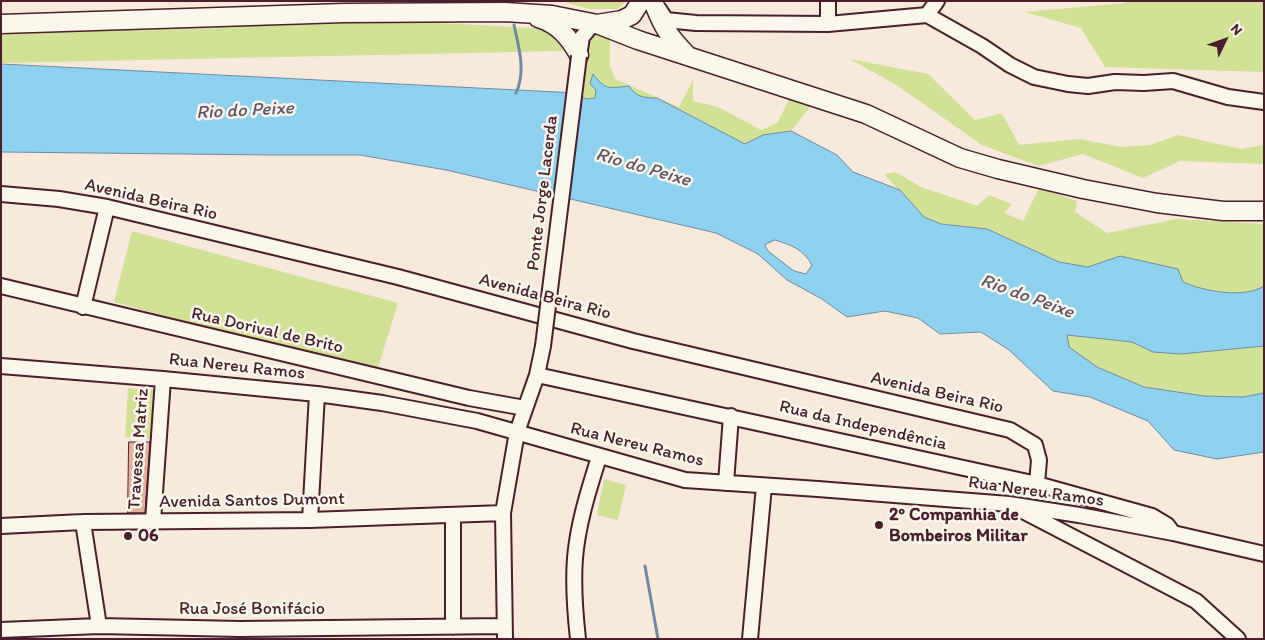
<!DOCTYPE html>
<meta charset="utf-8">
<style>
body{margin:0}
#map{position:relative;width:1265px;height:640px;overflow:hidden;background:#f7e9dc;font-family:Itim,sans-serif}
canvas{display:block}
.frame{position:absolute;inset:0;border:2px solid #4a1f2b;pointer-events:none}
.north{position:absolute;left:1200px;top:15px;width:50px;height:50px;-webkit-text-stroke:4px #fbf7ec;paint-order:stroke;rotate:48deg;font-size:14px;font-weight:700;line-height:20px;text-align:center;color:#4a1f2b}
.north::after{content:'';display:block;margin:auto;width:18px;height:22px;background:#4a1f2b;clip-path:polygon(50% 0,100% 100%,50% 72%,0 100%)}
</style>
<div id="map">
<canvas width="1265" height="640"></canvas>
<div class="frame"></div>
<div class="north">N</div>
</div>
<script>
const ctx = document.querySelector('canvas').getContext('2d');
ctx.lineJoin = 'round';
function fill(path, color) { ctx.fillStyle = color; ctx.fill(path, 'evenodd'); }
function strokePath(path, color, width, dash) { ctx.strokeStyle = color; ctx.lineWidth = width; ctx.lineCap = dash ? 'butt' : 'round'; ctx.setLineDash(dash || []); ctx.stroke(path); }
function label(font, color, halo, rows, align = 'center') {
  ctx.font = font + ' Itim,sans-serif'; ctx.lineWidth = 5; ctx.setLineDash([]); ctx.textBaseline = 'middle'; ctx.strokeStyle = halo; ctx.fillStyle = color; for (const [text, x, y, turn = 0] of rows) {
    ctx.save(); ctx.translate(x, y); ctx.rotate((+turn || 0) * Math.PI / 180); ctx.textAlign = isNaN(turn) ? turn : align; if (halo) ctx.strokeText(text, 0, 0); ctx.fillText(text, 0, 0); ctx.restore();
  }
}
const green = new Path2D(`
 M 562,1 L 627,1 L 617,9 L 589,9 Z
 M 1125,1 L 1264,1 L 1264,72 L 1105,67 L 1081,28 L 1025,12 L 1126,3 Z
 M 389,20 L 548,29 L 561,39 L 562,51 L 1,63 L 1,29 Z
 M 594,32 L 610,39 L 610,65 L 615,79 L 679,107 L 693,80 L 693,101 L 718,107 L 761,130 L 777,123 L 790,98 L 811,106 L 791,131 L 763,135 L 745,144 L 657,98 C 644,98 636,97 629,86 C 610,88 606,91 593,75 L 590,84 L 596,90 L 595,98 L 585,99 L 581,96 L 588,46 Z
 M 850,59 L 928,74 L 975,120 L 1002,113 L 1019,145 L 1079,139 L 1121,147 L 1150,145 L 1178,135 L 1241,149 L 1264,145 L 1264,164 L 1180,161 L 1143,178 L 1083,154 L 1038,166 L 982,145 L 898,86 Z
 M 895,172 L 921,187 L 977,206 L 989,195 L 1012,204 L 1004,213 L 1023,221 L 1039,188 L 1077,201 L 1075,212 L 1107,233 L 1176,219 L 1264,224 L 1264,286 L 1257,291 L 1230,293 L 1195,288 L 1120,256 L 1088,267 L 1059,262 L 987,229 L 941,224 L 924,217 L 884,174 Z
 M 132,231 L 398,303 L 376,374 L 114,302 Z
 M 1067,335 L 1132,342 L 1153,352 L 1181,354 L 1264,346 L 1264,393 L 1243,397 L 1204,396 L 1144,387 L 1097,367 L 1068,347 Z
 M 128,388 L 158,390 L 154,439 L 125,437 Z
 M 604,479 L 626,485 L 618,520 L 597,515 Z`);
const water = new Path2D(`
 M 1,64 L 577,93 L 586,99 L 595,98 L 596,90 L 590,84 L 593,74 C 606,91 609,88 629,86 C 636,97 644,98 657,98 L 745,144 L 763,135 L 791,131 L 837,155 L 853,172 L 900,190 L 924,217 L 941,224 L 987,229 L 1059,262 L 1088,267 L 1120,256 L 1178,269 L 1183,282 C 1203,291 1244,299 1264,286 L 1264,346 L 1181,354 L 1153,352 L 1132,342 L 1067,335 L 1069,347 L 1097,367 L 1144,387 L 1204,396 L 1243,397 L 1264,393 L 1264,452 L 1217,459 L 1174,450 L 1148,421 L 1090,397 L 1053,391 L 1009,350 L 981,332 L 940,334 L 918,318 L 885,311 L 847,317 L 822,299 L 787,280 L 758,254 L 716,233 L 446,170 L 360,155 L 271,155 L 1,152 ZM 775,240 C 791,245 803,249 812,265 L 806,274 L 794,271 L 768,251 L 765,245 Z`);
const stream = new Path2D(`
 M 514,25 C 519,48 526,71 516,93
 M 645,566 L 658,639`);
const building = new Path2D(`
 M 129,442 L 150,442 L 145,513 L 128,513 Z`);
const minor = new Path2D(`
 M 828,1 L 828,24
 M 659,9 L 666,20 L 696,23 L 828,24 L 927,15 L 982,46 L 1010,65 L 1034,77 L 1068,84 L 1088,86 L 1115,82 L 1144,83 L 1173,81 L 1228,97 L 1264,102
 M 927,15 L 937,1
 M 579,56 L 582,37 L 594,23
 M 1,194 L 59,199 L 107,207 L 398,277 L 633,341 L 1010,430 L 1035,445 L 1039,460 L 1037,484
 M 1,286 L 469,398 L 525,408
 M 83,307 L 107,207
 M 1,366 L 163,379 L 317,394 L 382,403 L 477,421 L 685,480 L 818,489 L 1009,504 L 1079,515 L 1173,533 L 1264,554
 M 537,375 L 1037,484 L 1152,516 L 1167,525 L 1173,533
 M 726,483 L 731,416
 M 1021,510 L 1196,601 L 1238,639
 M 453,515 L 453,627
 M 310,520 L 317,394
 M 153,521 L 163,379
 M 83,522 L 99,626
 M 1,526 L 83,522 L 310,520 L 503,513
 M 1,630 L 99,626 L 240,629 L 504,626
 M 505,639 L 503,513 L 517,432 L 537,375 L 543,346
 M 578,639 C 575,612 573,584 575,558 C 578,523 589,489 599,457
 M 750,639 L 764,486`);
const major = new Path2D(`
 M 653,1 C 662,26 668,35 686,54
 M 538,18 C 558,24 569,37 579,55
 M 1,24 L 344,13 L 505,12 L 552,15 L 597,24 L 622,20 L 632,15 L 641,1
 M 597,24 L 638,40 L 866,114 L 960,158 L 998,169 L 1083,189 L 1157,203 L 1223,211 L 1264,211`);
const minorBridge = new Path2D(`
 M 543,346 L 579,56`);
const markers = [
 [879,525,5,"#4a1f2b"],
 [128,536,5,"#4a1f2b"]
];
const streetNames = [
 ["Ponte Jorge Lacerda",543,193,-83],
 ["Avenida Beira Rio",151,200,13],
 ["Avenida Beira Rio",545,297,15],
 ["Rua Dorival de Brito",267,331,13],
 ["Rua Nereu Ramos",237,367,6],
 ["Avenida Beira Rio",937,393,13],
 ["Rua da Independência",863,426,13],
 ["Rua Nereu Ramos",637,445,14],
 ["Travessa Matriz",139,449,-86],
 ["Rua Nereu Ramos",1036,492,8],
 ["Avenida Santos Dumont",252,501,-1],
 ["Rua José Bonifácio",252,609]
];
const poiNames = [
 ["2º Companhia de",889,515],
 ["Bombeiros Militar",889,536],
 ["06",138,536]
];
const waterNames = [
 ["Rio do Peixe",245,111,-3],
 ["Rio do Peixe",643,168,16],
 ["Rio do Peixe",1027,297,20]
];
fill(green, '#d1e195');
fill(water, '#8dd1ee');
strokePath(water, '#728aa0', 1);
strokePath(stream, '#728aa0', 3);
fill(building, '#e6af9c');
strokePath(building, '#4a1f2b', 1);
strokePath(minor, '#4a1f2b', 18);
strokePath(major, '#4a1f2b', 21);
strokePath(minor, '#fbf7ec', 14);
strokePath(major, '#fbf7ec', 18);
strokePath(minorBridge, '#4a1f2b', 18, []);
strokePath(minorBridge, '#fbf7ec', 14);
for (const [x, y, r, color] of markers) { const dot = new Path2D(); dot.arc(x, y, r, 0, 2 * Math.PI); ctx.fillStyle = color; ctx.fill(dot); strokePath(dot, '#fbf7ec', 2); }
label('18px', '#4a1f2b', '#fbf7ec', streetNames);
label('bold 18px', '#4a1f2b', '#fbf7ec', poiNames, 'left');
label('italic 19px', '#5e5466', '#fbf7ec', waterNames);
</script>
